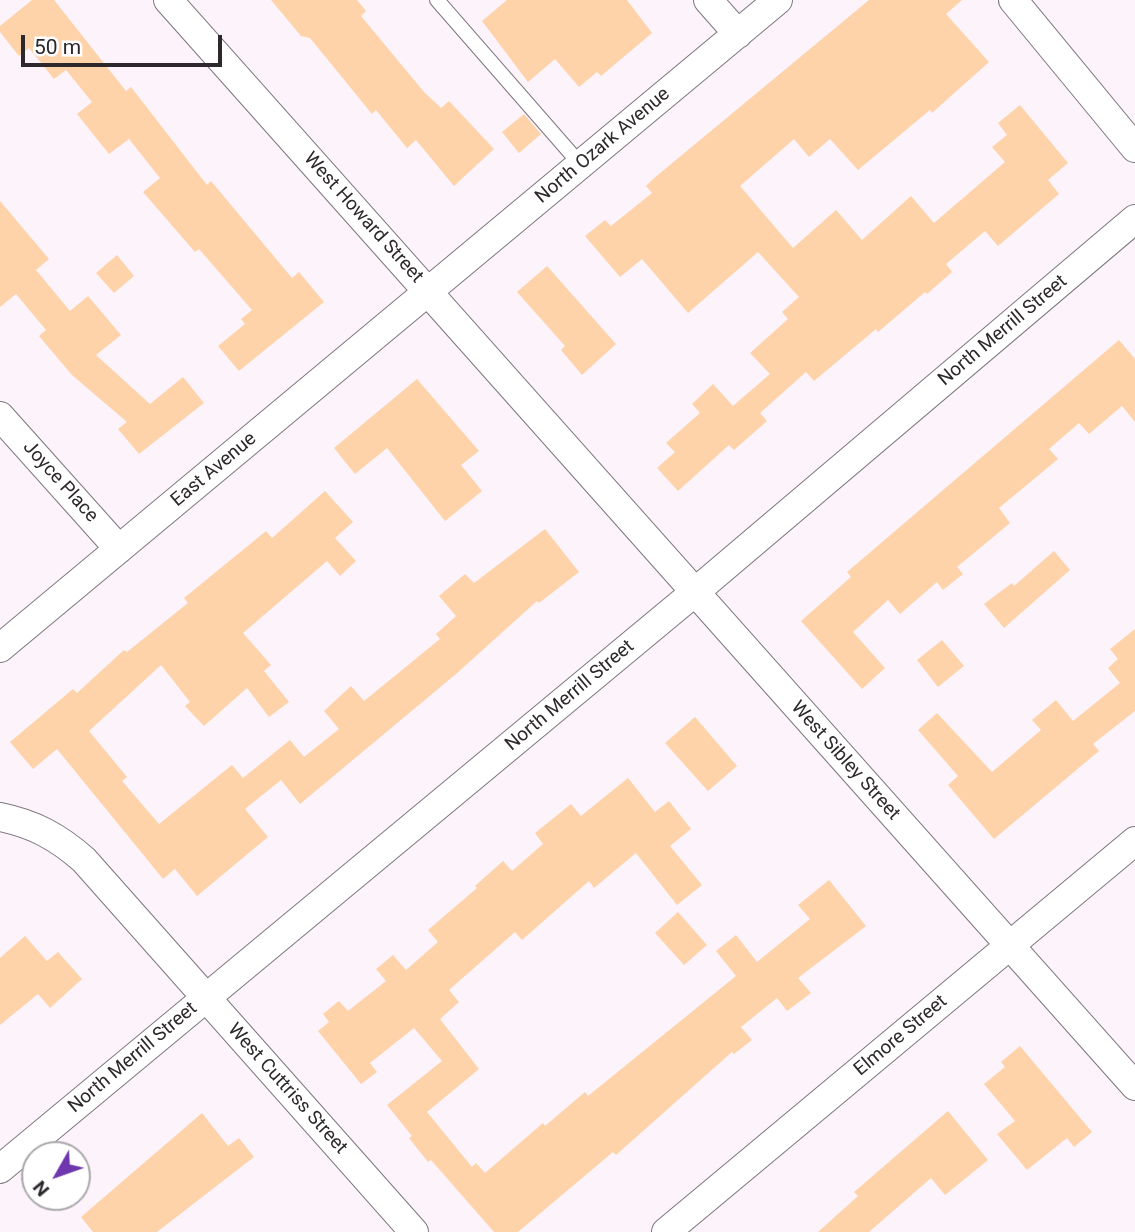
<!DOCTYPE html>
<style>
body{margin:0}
#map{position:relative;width:1135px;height:1232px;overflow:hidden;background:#fcf3fb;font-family:Roboto,sans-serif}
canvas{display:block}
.north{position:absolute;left:21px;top:1141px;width:70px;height:70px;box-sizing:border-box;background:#fff;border:2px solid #aba9ab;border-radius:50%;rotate:230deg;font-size:19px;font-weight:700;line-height:28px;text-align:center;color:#2c282c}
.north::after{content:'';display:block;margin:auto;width:24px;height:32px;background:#6e37ae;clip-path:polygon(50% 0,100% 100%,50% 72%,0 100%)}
.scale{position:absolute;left:21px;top:35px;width:201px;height:32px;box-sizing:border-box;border:4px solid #2c282c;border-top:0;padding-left:9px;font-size:21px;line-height:24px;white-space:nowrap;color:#2c282c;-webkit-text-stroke:5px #fff;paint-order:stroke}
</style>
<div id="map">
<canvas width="1135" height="1232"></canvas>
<div class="north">N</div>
<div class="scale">50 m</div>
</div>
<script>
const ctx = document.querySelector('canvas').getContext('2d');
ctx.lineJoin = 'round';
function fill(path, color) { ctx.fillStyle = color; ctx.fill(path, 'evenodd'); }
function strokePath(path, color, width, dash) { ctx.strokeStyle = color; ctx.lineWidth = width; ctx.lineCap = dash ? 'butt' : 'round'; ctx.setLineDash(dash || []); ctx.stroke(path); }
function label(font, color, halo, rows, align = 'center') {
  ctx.font = font + ' Roboto,sans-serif'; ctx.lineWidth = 5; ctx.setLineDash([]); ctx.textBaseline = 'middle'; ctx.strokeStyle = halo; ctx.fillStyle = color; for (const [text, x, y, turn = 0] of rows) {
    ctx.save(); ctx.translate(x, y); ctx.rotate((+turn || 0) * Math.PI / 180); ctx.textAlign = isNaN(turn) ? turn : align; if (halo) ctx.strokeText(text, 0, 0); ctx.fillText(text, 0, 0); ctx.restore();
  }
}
const building = new Path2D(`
 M 32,0 L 54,0 L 126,91 L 131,87 L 207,185 L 211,181 L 292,278 L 299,272 L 324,302 L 239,371 L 218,346 L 245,324 L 241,319 L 252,310 L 199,249 L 195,252 L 143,192 L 160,178 L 129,139 L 109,154 L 77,114 L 92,102 L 66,70 L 54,79 L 29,48 L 19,56 L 0,32 L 0,26 Z
 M 271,0 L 357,0 L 366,11 L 361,16 L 424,92 L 441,108 L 449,101 L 494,149 L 454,186 L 416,140 L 407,148 L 376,110 L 372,114 L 310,38 L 301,36 Z
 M 507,0 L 627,0 L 652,33 L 601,76 L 597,72 L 579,87 L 555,59 L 528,82 L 482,21 Z
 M 869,0 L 962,0 L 946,14 L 989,62 L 932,113 L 930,110 L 858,170 L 830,139 L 809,157 L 794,139 L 740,186 L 793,248 L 836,210 L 862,240 L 911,196 L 934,223 L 1005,162 L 992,147 L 1007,135 L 998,123 L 1020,105 L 1068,163 L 1048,180 L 1059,194 L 998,246 L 985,231 L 946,264 L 952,272 L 927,294 L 925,292 L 878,332 L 876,329 L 814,381 L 806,372 L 760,413 L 767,421 L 734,450 L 729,445 L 678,491 L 657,468 L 675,452 L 666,443 L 700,413 L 692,404 L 713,384 L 733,406 L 770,374 L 750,353 L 788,319 L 782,312 L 799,297 L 758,252 L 688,313 L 642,259 L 620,277 L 585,236 L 605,220 L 611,226 L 652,193 L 646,186 L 653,179 Z
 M 524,114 L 541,134 L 519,153 L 502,132 Z
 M 0,201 L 49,259 L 36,270 L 70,311 L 88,296 L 121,335 L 96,355 L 150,404 L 183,377 L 204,403 L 139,454 L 118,429 L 127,422 L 72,375 L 39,336 L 46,330 L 16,294 L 0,307 Z
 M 117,255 L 134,276 L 114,293 L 96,273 Z
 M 547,266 L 616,344 L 582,375 L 561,350 L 565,346 L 517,292 Z
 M 1119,340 L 1135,359 L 1135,422 L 1122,406 L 1089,434 L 1079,423 L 1049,449 L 1058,459 L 999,508 L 1010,523 L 957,567 L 963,574 L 943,590 L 937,582 L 900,614 L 888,600 L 853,632 L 885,668 L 862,689 L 801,621 L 851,577 L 847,572 Z
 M 417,379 L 479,451 L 461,465 L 482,491 L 445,521 L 387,448 L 355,474 L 334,448 Z
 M 325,491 L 353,522 L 335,538 L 356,561 L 340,576 L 327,561 L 243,633 L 271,665 L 264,671 L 289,702 L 269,717 L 247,688 L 204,726 L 185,706 L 190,702 L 161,665 L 89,731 L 127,777 L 122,781 L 159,824 L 232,765 L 243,778 L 290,740 L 304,757 L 339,729 L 324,711 L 351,686 L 364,701 L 440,639 L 436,634 L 456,616 L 439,596 L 465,574 L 474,583 L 545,529 L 579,572 L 539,603 L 537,601 L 456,674 L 300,804 L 281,780 L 245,809 L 268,837 L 197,896 L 175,869 L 163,879 L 57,749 L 33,769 L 10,742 L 73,689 L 77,693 L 124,650 L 127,652 L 188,603 L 184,598 L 266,531 L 272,538 Z
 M 1054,551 L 1070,570 L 1004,628 L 984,604 L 1012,583 L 1014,586 Z
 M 1135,629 L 1135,711 L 1093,744 L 1099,751 L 994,839 L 948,785 L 958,776 L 918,730 L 937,713 L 992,772 L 1041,730 L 1032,720 L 1056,700 L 1073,721 L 1120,683 L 1108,668 L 1118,659 L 1110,649 Z
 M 942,640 L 964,666 L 938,687 L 917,660 Z
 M 695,717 L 737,766 L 708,791 L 665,743 Z
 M 628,778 L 655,812 L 669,801 L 691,829 L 670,846 L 702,885 L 677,905 L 636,853 L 594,888 L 589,881 L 522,940 L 515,932 L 449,990 L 459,1002 L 440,1019 L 479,1069 L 427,1112 L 472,1167 L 476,1163 L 485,1173 L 543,1123 L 545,1126 L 585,1092 L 588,1096 L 736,976 L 716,951 L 736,935 L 757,962 L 810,919 L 798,905 L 829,880 L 866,926 L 798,978 L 811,993 L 787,1011 L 777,998 L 741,1027 L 752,1040 L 734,1054 L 732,1052 L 616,1155 L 613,1152 L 518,1232 L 494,1232 L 431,1160 L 428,1162 L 409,1138 L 412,1136 L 387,1105 L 442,1061 L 414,1028 L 370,1063 L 377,1072 L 361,1084 L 318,1031 L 329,1022 L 323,1014 L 339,1001 L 348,1011 L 386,981 L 376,969 L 393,955 L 406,970 L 438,942 L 428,930 L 477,888 L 475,886 L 503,861 L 512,871 L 543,844 L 535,833 L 571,804 L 581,816 Z
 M 678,912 L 707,945 L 684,965 L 655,933 Z
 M 25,936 L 47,961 L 58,952 L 82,979 L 50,1008 L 38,994 L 0,1025 L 0,958 Z
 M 1020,1046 L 1092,1132 L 1074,1147 L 1067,1138 L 1027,1170 L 997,1134 L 1015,1121 L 984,1084 L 1005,1067 L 1001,1062 Z
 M 948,1111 L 988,1160 L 945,1195 L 931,1178 L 869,1232 L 818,1232 L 858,1196 L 854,1192 Z
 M 202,1113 L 228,1146 L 239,1138 L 254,1157 L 157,1232 L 93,1232 L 81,1217 Z`);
const service = new Path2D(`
 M 437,0 L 581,165`);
const minor = new Path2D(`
 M 168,0 L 1135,1086
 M 708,0 L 738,34
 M 1013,0 L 1135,148
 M 0,416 L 119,549
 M 0,648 L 778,0
 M 0,817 C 34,824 58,837 84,860 L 414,1232
 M 0,1169 L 695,592 L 1135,219
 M 666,1232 L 1135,841`);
const streetNames = [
 ["North Ozark Avenue",603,146,-40],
 ["West Howard Street",363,218,48],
 ["North Merrill Street",1003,331,-40],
 ["East Avenue",214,470,-40],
 ["Joyce Place",60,482,48],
 ["North Merrill Street",570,696,-40],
 ["West Sibley Street",845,761,48],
 ["Elmore Street",901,1036,-40],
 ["North Merrill Street",133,1058,-40],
 ["West Cuttriss Street",287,1089,48]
];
fill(building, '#fed3a9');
strokePath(service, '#7e767e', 16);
strokePath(minor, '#7e767e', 30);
strokePath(service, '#fff', 14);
strokePath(minor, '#fff', 28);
label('19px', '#2c282c', '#fff', streetNames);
</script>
